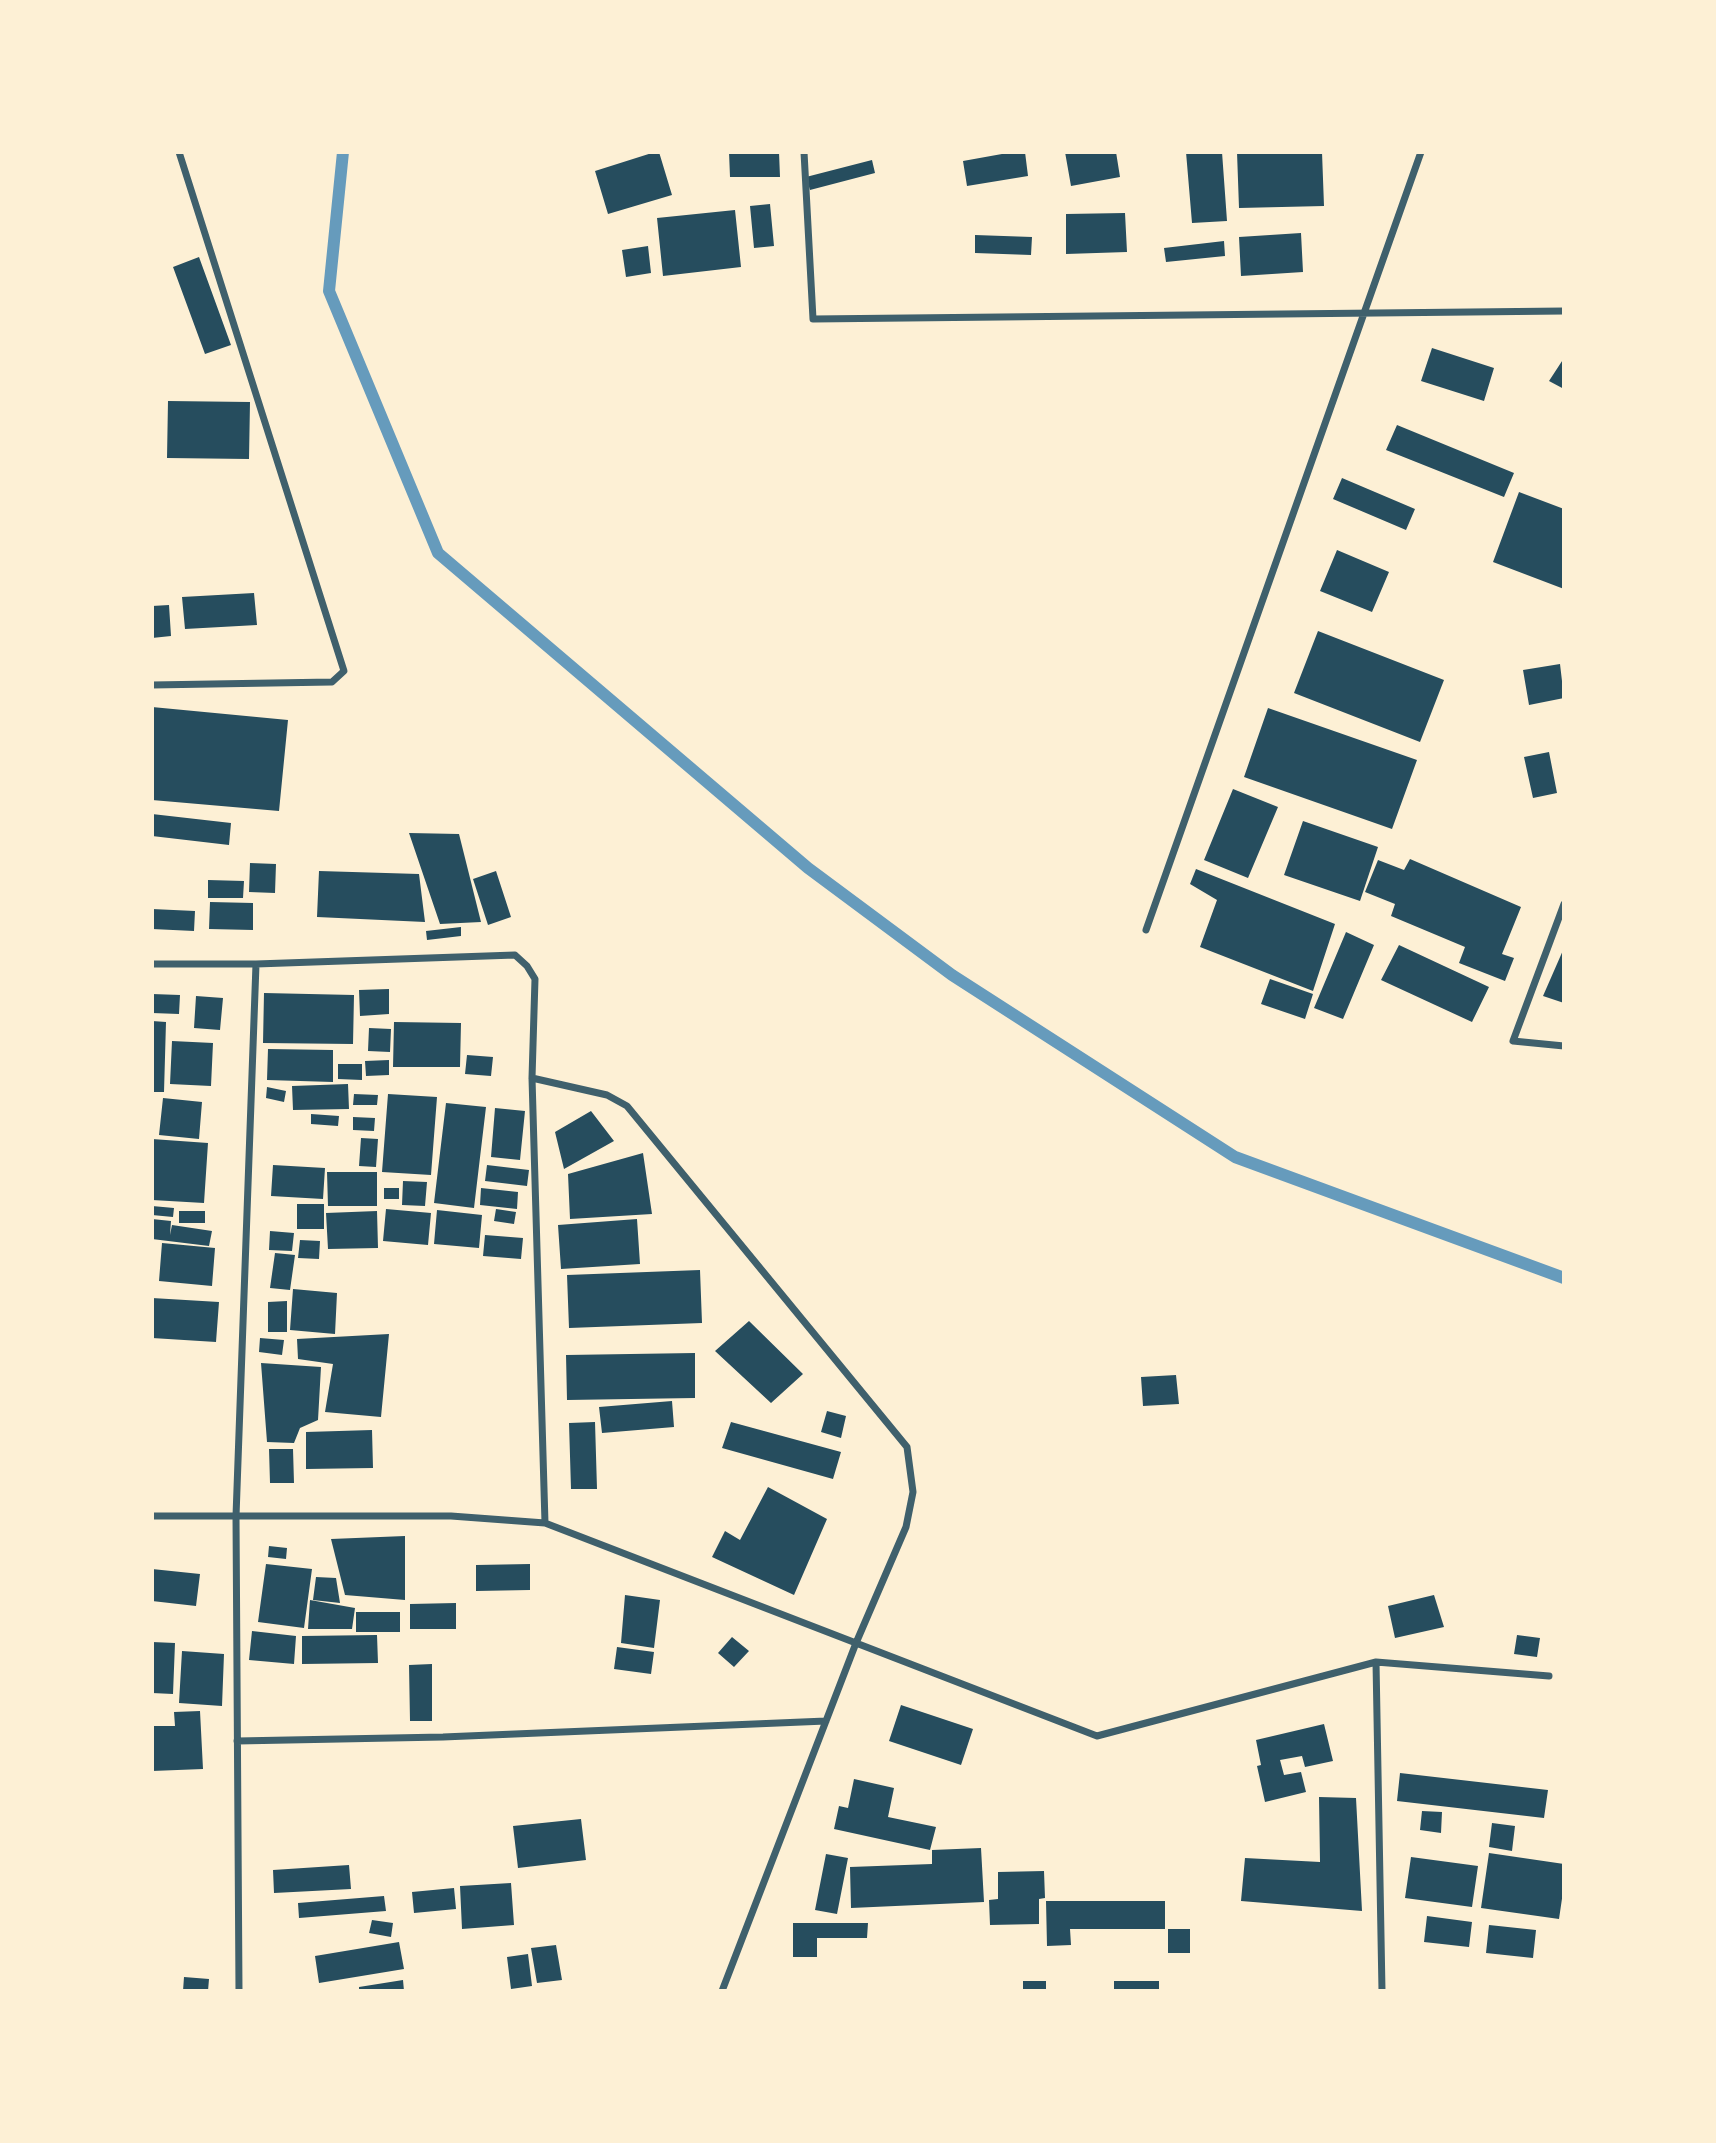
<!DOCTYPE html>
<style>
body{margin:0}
#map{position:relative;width:1716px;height:2143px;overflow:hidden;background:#fdf0d5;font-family:Lora,serif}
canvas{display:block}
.frame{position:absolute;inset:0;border:154px solid #fdf0d5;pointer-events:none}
</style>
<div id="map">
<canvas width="1716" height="2143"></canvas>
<div class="frame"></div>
</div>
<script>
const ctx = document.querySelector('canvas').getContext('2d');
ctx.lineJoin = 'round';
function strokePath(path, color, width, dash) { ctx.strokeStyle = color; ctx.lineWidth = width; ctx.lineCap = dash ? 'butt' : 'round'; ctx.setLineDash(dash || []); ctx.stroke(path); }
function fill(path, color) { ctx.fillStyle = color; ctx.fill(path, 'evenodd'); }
const stream = new Path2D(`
 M 343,152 L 329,291 L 438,553 L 808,868 L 952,975 L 1235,1157 L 1564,1278`);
const building = new Path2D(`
 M 655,152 L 659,152 L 672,195 L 608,214 L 595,171 Z
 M 729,152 L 779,152 L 780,177 L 730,177 Z
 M 1013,152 L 1025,152 L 1028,176 L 967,186 L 963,161 Z
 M 1065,152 L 1116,152 L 1120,177 L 1071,186 Z
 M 1186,152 L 1222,152 L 1227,221 L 1192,223 Z
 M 1237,152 L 1322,152 L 1324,206 L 1239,208 Z
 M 872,160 L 875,173 L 810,190 L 806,177 Z
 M 770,204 L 774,246 L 754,248 L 750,206 Z
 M 735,210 L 741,267 L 663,276 L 657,218 Z
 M 1125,213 L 1127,252 L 1066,254 L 1066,214 Z
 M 1301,233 L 1303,272 L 1241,276 L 1239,237 Z
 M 975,235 L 1032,237 L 1031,255 L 975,253 Z
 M 1224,241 L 1225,256 L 1166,262 L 1164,248 Z
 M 648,246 L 651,273 L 626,277 L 622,250 Z
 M 199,257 L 231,345 L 205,354 L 173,267 Z
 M 1432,348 L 1494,368 L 1484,401 L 1421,381 Z
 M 1564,358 L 1564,389 L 1549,381 Z
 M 168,401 L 250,402 L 249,459 L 167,458 Z
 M 1397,425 L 1514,473 L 1504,497 L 1386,450 Z
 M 1342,478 L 1415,509 L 1406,530 L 1333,499 Z
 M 1519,492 L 1564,509 L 1564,589 L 1493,562 Z
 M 1337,550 L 1389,572 L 1372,612 L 1320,591 Z
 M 254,593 L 257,625 L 185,629 L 182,597 Z
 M 169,605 L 171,636 L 152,638 L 152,606 Z
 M 1318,631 L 1444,680 L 1420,742 L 1294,693 Z
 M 1560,664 L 1564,698 L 1529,705 L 1523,670 Z
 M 152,707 L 288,720 L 279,811 L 152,800 Z
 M 1268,708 L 1417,760 L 1392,829 L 1244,777 Z
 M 1549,752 L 1557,793 L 1533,798 L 1524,757 Z
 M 1233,789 L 1278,807 L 1248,878 L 1204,860 Z
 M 152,814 L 231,823 L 229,845 L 152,836 Z
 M 1303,821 L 1378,847 L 1360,901 L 1284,875 Z
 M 409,833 L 459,834 L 481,922 L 440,924 Z
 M 1410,859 L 1521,907 L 1502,954 L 1514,958 L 1505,981 L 1459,963 L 1465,947 L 1391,916 L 1395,904 L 1365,892 L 1378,860 L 1404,870 Z
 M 250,863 L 276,864 L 275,893 L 249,892 Z
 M 1196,869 L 1335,924 L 1313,991 L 1200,947 L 1217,900 L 1190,884 Z
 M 319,871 L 419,874 L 425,922 L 317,917 Z
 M 496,871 L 511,917 L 488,925 L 473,879 Z
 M 208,880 L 244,881 L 243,898 L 208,898 Z
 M 210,902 L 253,903 L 253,930 L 209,929 Z
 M 152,909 L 195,911 L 194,931 L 152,929 Z
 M 461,927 L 461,936 L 427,940 L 426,931 Z
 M 1346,932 L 1374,945 L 1343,1019 L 1314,1008 Z
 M 1399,945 L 1489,987 L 1472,1022 L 1381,980 Z
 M 1564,948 L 1564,1003 L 1543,996 Z
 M 1270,979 L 1313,994 L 1305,1019 L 1261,1004 Z
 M 389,989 L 389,1014 L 360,1016 L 359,990 Z
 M 264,993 L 354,995 L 353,1044 L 263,1043 Z
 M 152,994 L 180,995 L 179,1014 L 152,1013 Z
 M 196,996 L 223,998 L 220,1030 L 194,1028 Z
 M 152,1021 L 166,1022 L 164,1092 L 152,1092 Z
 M 394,1022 L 461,1023 L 460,1067 L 393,1067 Z
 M 369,1028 L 391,1029 L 390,1052 L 368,1051 Z
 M 172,1041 L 213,1043 L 211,1086 L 170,1084 Z
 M 268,1049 L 333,1050 L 333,1082 L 267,1080 Z
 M 467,1055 L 493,1057 L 491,1076 L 465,1074 Z
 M 389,1060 L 389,1075 L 366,1076 L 365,1061 Z
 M 338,1064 L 362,1064 L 362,1080 L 338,1079 Z
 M 348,1084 L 349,1109 L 293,1110 L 292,1086 Z
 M 267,1087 L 286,1091 L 284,1102 L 266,1098 Z
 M 354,1094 L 378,1095 L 377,1105 L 353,1105 Z
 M 388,1094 L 437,1097 L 431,1175 L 382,1172 Z
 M 163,1098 L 202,1102 L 199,1139 L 159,1135 Z
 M 446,1103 L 486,1107 L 474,1208 L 434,1203 Z
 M 495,1108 L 525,1111 L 520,1160 L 491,1157 Z
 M 591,1111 L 614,1141 L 564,1169 L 555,1132 Z
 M 311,1114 L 339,1116 L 338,1126 L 311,1124 Z
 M 353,1117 L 375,1118 L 374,1131 L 353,1130 Z
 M 361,1138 L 378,1139 L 376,1167 L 359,1166 Z
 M 152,1139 L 208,1143 L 204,1203 L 152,1200 Z
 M 643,1153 L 652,1214 L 570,1219 L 568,1174 Z
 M 273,1165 L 325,1168 L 323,1199 L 271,1196 Z
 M 487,1165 L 529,1170 L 527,1186 L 485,1181 Z
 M 327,1172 L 377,1172 L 377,1206 L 328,1206 Z
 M 403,1181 L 427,1182 L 425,1206 L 402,1205 Z
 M 384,1188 L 399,1188 L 399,1199 L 384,1199 Z
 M 481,1188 L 518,1192 L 517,1209 L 480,1205 Z
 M 297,1204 L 324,1204 L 324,1229 L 297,1229 Z
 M 152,1206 L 174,1208 L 173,1217 L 152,1215 Z
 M 386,1209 L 431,1213 L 428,1245 L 383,1241 Z
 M 496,1209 L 516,1212 L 514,1224 L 494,1221 Z
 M 437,1210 L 482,1215 L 479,1248 L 434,1244 Z
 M 179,1211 L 205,1211 L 205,1223 L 179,1223 Z
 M 377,1211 L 378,1248 L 328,1249 L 326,1213 Z
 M 152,1219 L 171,1221 L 170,1235 L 172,1225 L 212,1231 L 209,1246 L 152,1239 Z
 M 637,1219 L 640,1264 L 561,1269 L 558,1225 Z
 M 270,1231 L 294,1233 L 292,1251 L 269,1250 Z
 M 485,1235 L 523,1238 L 521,1259 L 483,1256 Z
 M 300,1240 L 320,1241 L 319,1259 L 298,1258 Z
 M 162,1243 L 215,1248 L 212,1286 L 159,1281 Z
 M 275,1253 L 295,1255 L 290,1290 L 270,1288 Z
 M 700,1270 L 702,1323 L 569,1328 L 567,1275 Z
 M 293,1289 L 337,1293 L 335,1334 L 290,1330 Z
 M 152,1298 L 219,1302 L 216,1342 L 152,1338 Z
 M 287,1301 L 287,1332 L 268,1332 L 268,1302 Z
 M 749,1321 L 803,1374 L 771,1403 L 715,1351 Z
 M 389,1334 L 381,1417 L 325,1412 L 333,1364 L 298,1359 L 297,1339 Z
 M 260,1338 L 284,1340 L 282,1355 L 259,1352 Z
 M 695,1353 L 695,1398 L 567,1400 L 566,1355 Z
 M 261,1363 L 321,1367 L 318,1420 L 300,1428 L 294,1443 L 267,1442 Z
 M 1176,1375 L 1179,1404 L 1143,1406 L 1141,1377 Z
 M 672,1401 L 674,1427 L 602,1433 L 599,1407 Z
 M 827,1411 L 846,1416 L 841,1438 L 821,1432 Z
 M 595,1422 L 597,1489 L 571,1489 L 569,1423 Z
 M 731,1422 L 841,1452 L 833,1479 L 722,1448 Z
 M 372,1430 L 373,1468 L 306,1469 L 306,1432 Z
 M 269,1449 L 293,1449 L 294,1483 L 270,1483 Z
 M 768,1487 L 827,1519 L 794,1595 L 712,1557 L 725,1531 L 740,1540 Z
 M 405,1536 L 405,1600 L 345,1595 L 331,1539 Z
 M 269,1546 L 287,1548 L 286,1559 L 268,1557 Z
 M 266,1564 L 312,1569 L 304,1628 L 258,1622 Z
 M 530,1564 L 530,1590 L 476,1591 L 476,1565 Z
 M 152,1569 L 200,1574 L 196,1606 L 152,1601 Z
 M 316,1577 L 336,1578 L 340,1603 L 313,1600 Z
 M 625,1595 L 660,1600 L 654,1648 L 621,1643 Z
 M 1434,1595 L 1444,1627 L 1395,1638 L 1388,1606 Z
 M 310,1600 L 355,1608 L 352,1629 L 308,1629 Z
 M 456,1603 L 456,1629 L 410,1629 L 410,1604 Z
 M 356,1612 L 400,1612 L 400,1632 L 356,1632 Z
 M 252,1631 L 296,1636 L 294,1664 L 249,1660 Z
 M 377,1635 L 378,1663 L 302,1664 L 302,1636 Z
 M 1517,1635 L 1540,1638 L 1537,1657 L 1514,1654 Z
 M 732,1637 L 749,1651 L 734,1667 L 718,1653 Z
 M 152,1642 L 175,1643 L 173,1694 L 152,1693 Z
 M 617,1647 L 654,1652 L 651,1674 L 614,1669 Z
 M 182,1651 L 224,1654 L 222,1706 L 179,1703 Z
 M 432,1664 L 432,1721 L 410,1721 L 409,1665 Z
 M 901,1705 L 973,1729 L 961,1765 L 889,1741 Z
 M 200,1711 L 203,1769 L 152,1771 L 152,1726 L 175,1726 L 174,1712 Z
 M 1324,1724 L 1333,1761 L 1305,1767 L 1302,1756 L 1280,1760 L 1284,1775 L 1301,1772 L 1306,1792 L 1265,1802 L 1257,1766 L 1261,1765 L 1256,1740 Z
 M 1400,1773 L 1548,1790 L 1544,1818 L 1397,1801 Z
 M 854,1779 L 894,1788 L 888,1817 L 936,1827 L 930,1850 L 834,1829 L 839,1806 L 848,1808 Z
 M 1319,1797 L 1356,1798 L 1362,1911 L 1241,1901 L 1245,1858 L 1320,1862 Z
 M 1422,1811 L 1442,1812 L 1441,1833 L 1420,1830 Z
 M 581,1819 L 586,1860 L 518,1868 L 513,1826 Z
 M 1492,1823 L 1515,1826 L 1512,1851 L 1489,1847 Z
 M 981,1848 L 984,1902 L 851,1908 L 850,1867 L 932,1864 L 932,1850 Z
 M 1489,1853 L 1564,1864 L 1564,1885 L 1559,1919 L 1481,1908 Z
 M 826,1854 L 848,1858 L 837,1914 L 815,1910 Z
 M 1411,1857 L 1478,1866 L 1472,1907 L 1405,1898 Z
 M 349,1865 L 351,1889 L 274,1893 L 273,1870 Z
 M 1044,1871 L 1045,1898 L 1039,1899 L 1039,1924 L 990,1925 L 989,1900 L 998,1899 L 998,1872 Z
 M 511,1883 L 514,1925 L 462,1929 L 460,1886 Z
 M 454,1888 L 456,1909 L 414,1913 L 412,1892 Z
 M 384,1896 L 386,1911 L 299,1918 L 298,1903 Z
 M 1046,1901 L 1165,1901 L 1165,1929 L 1070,1929 L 1071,1945 L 1047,1946 Z
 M 1427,1916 L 1472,1922 L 1469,1947 L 1424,1942 Z
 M 372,1920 L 393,1923 L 391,1937 L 369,1933 Z
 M 793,1923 L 868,1923 L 867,1938 L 817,1938 L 817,1957 L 793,1957 Z
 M 1489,1925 L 1536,1930 L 1533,1958 L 1486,1953 Z
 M 1168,1929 L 1190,1929 L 1190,1953 L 1168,1953 Z
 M 399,1942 L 404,1969 L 319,1983 L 315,1956 Z
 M 556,1945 L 562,1980 L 537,1983 L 531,1948 Z
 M 528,1954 L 532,1986 L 511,1989 L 507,1957 Z
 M 184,1977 L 209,1979 L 208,1991 L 183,1991 Z
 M 403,1980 L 404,1991 L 359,1991 L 359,1987 Z
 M 1023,1981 L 1046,1981 L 1046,1991 L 1023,1991 Z
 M 1114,1981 L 1159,1981 L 1159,1991 L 1114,1991 Z`);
const minor = new Path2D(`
 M 804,152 L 813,319 L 1564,311
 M 152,685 L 332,682 L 344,671 L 179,152
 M 1564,904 L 1513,1041 L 1564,1046
 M 1146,930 L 1421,152
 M 152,964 L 256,964 L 515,955 L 527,966 L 535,979 L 532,1078 L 545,1523
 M 532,1078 L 607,1095 L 627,1106 L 907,1447 L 913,1492 L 906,1527 L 856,1643 L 722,1991
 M 152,1516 L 451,1516 L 545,1523 L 1097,1736 L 1376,1662 L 1549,1676
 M 1376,1662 L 1382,1991
 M 237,1741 L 443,1737 L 826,1721
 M 239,1991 L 236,1516 L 256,964`);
strokePath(stream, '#669bbc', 12);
fill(building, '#264d5e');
strokePath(minor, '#3f606c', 7);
</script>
